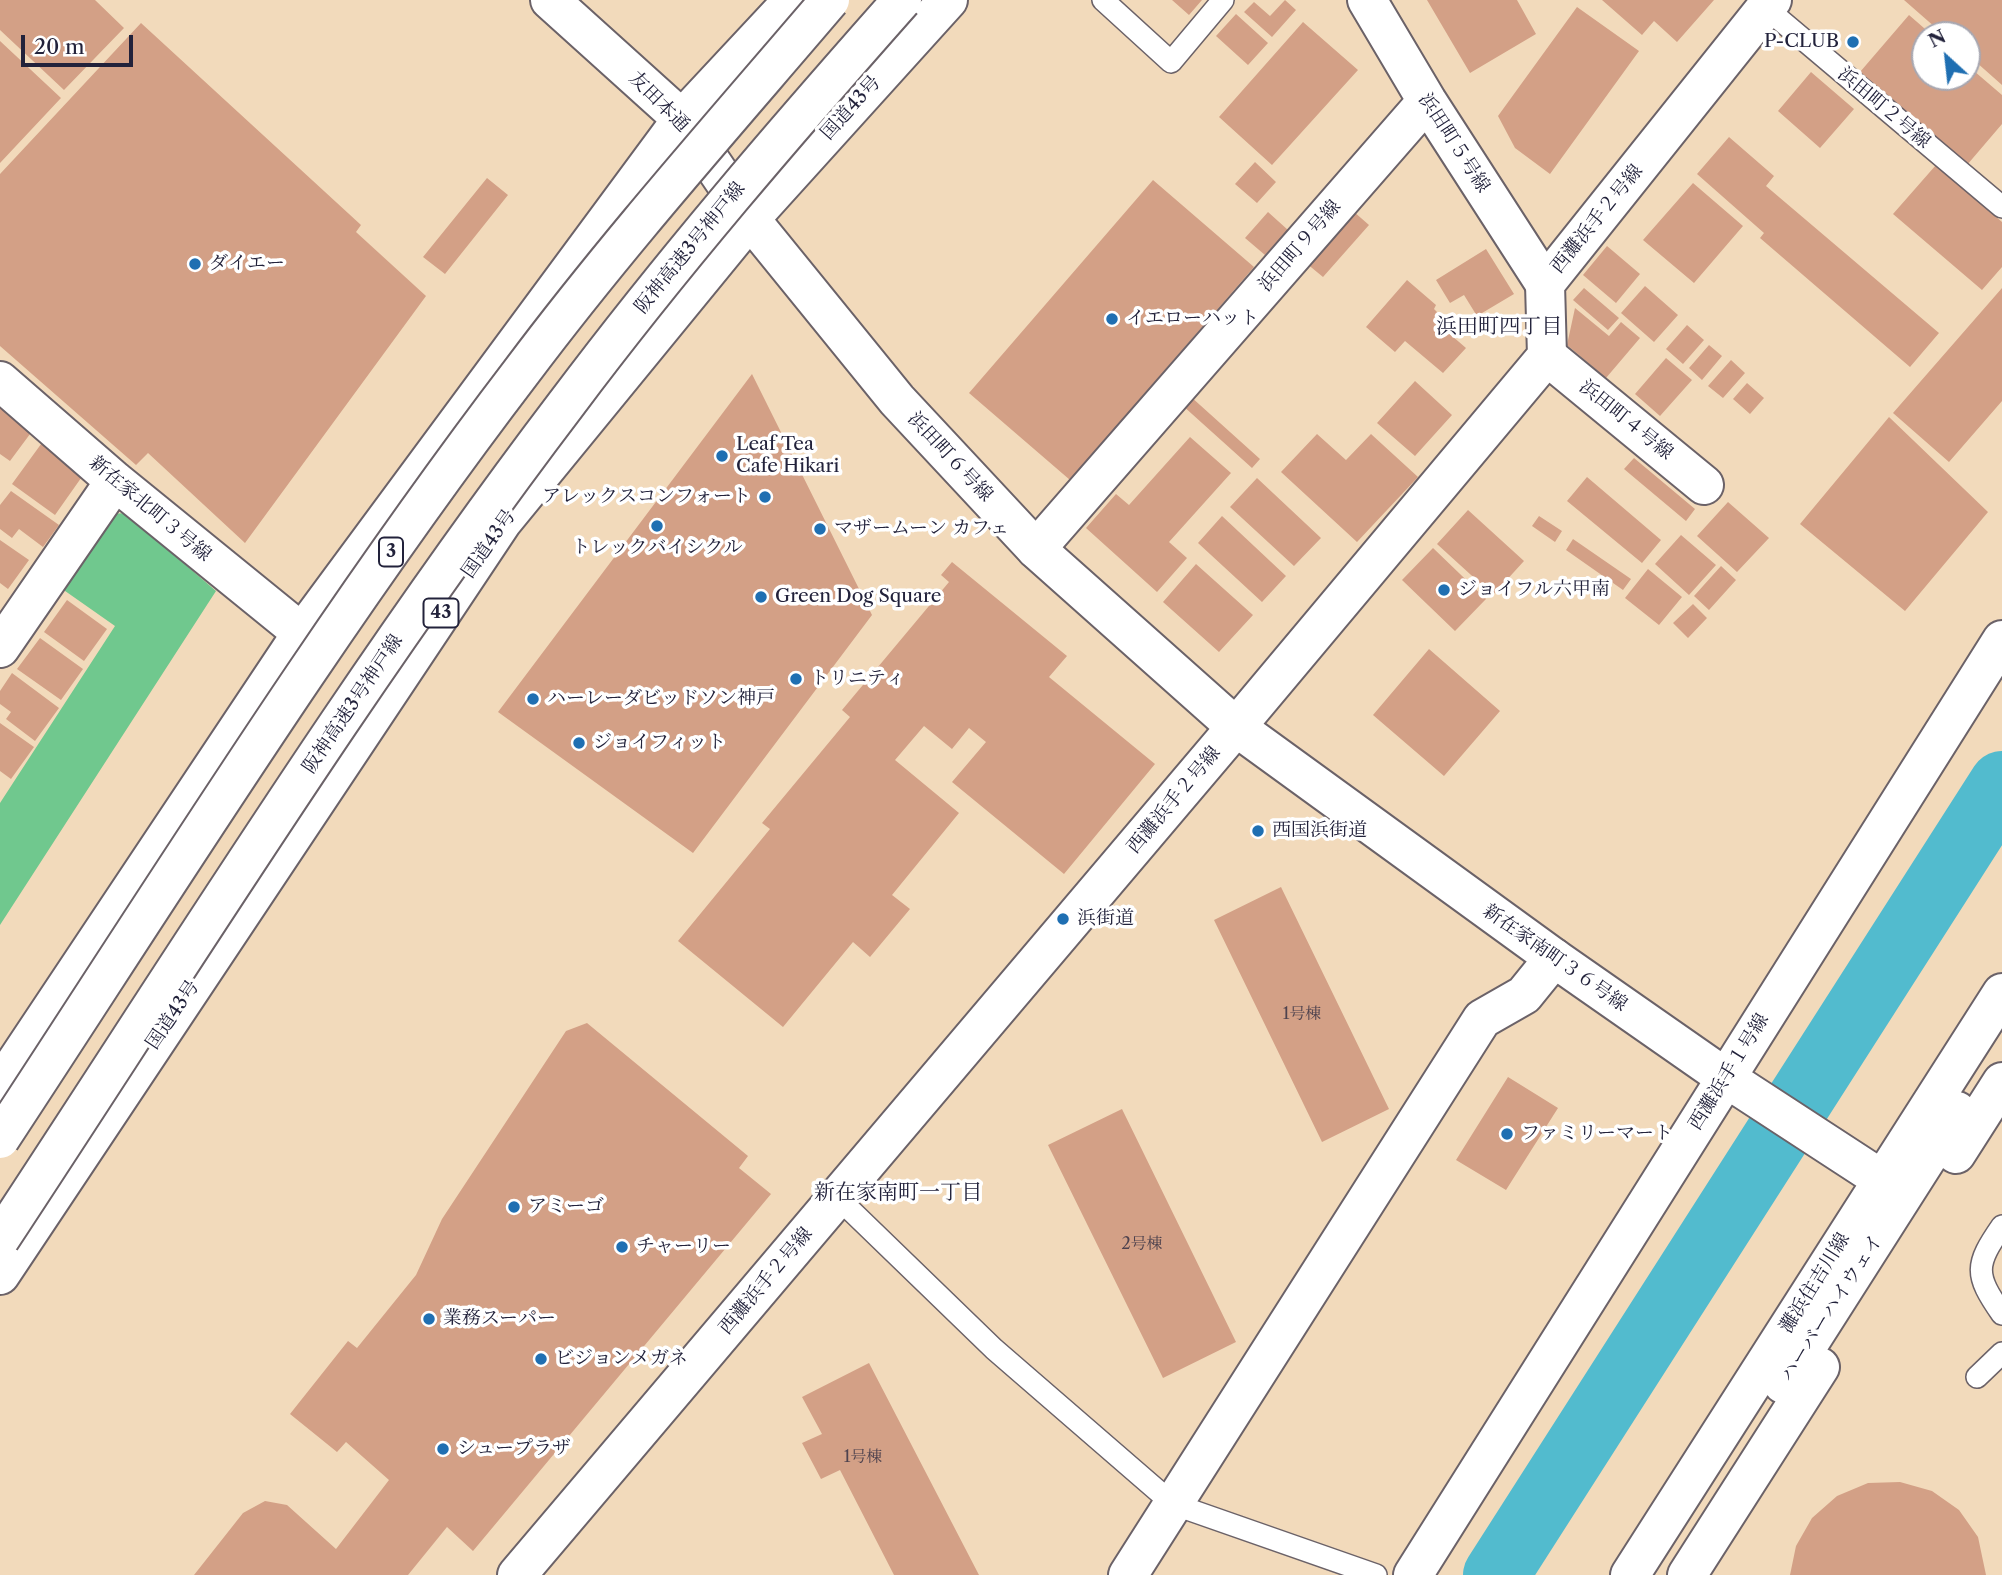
<!DOCTYPE html>
<meta charset="utf-8">
<style>
body{margin:0}
#map{position:relative;width:2002px;height:1575px;overflow:hidden;background:#f2dabb;font-family:"Libre Caslon Text",serif}
canvas{display:block}
.north{position:absolute;left:1911px;top:21px;width:70px;height:70px;box-sizing:border-box;background:#fff;border:2px solid #a7a7b1;border-radius:50%;rotate:333deg;font-size:19px;font-weight:700;line-height:28px;text-align:center;color:#22223b}
.north::after{content:'';display:block;margin:auto;width:24px;height:32px;background:#1f6fb2;clip-path:polygon(50% 0,100% 100%,50% 72%,0 100%)}
.scale{position:absolute;left:21px;top:35px;width:112px;height:32px;box-sizing:border-box;border:4px solid #22223b;border-top:0;padding-left:9px;font-size:21px;line-height:24px;white-space:nowrap;color:#22223b;-webkit-text-stroke:5px #fff;paint-order:stroke}
</style>
<div id="map">
<canvas width="2002" height="1575"></canvas>
<div class="north">N</div>
<div class="scale">20 m</div>
</div>
<script>
const ctx = document.querySelector('canvas').getContext('2d');
ctx.lineJoin = 'round';
function fill(path, color) { ctx.fillStyle = color; ctx.fill(path, 'evenodd'); }
function strokePath(path, color, width, dash) { ctx.strokeStyle = color; ctx.lineWidth = width; ctx.lineCap = dash ? 'butt' : 'round'; ctx.setLineDash(dash || []); ctx.stroke(path); }
function label(font, color, halo, rows, align = 'center') {
  ctx.font = font + ' "Libre Caslon Text","Noto Serif JP",serif'; ctx.lineWidth = 7; ctx.setLineDash([]); ctx.textBaseline = 'middle'; ctx.strokeStyle = halo; ctx.fillStyle = color; for (const [text, x, y, turn = 0] of rows) {
    ctx.save(); ctx.translate(x, y); ctx.rotate((+turn || 0) * Math.PI / 180); ctx.textAlign = isNaN(turn) ? turn : align; if (halo) ctx.strokeText(text, 0, 0); ctx.fillText(text, 0, 0); ctx.restore();
  }
}
const green = new Path2D(`
 M 127,513 L 139,519 L 166,548 L 216,591 L 0,925 L 0,803 L 115,626 L 58,586 L 109,514 Z`);
const river = new Path2D(`
 M 1496,1575 L 2002,784`);
const building = new Path2D(`
 M 0,0 L 95,0 L 124,28 L 64,90 L 0,30 Z
 M 1172,0 L 1202,0 L 1189,15 Z
 M 1285,0 L 1296,10 L 1272,37 L 1244,12 L 1254,2 L 1270,16 Z
 M 1427,0 L 1517,0 L 1536,34 L 1470,73 Z
 M 1602,0 L 1714,0 L 1677,42 L 1654,21 L 1642,35 Z
 M 1904,0 L 2002,0 L 2002,85 L 1967,54 L 1967,35 L 1944,35 Z
 M 1577,7 L 1639,51 L 1550,174 L 1515,148 L 1498,116 Z
 M 1236,14 L 1268,43 L 1248,65 L 1216,36 Z
 M 1909,15 L 1932,35 L 1925,35 L 1925,77 L 1967,77 L 1967,65 L 2002,95 L 2002,124 L 1967,165 L 1860,72 Z
 M 1303,22 L 1358,70 L 1272,165 L 1219,117 Z
 M 141,23 L 361,225 L 356,232 L 426,296 L 245,543 L 148,453 L 136,465 L 0,346 L 0,174 Z
 M 0,41 L 61,98 L 0,163 Z
 M 1811,72 L 1854,109 L 1820,148 L 1778,111 Z
 M 1729,137 L 1774,176 L 1766,186 L 1939,333 L 1910,367 L 1760,238 L 1764,233 L 1697,174 Z
 M 1255,162 L 1276,182 L 1257,203 L 1235,184 Z
 M 1936,165 L 2002,222 L 2002,267 L 1982,290 L 1893,214 Z
 M 487,178 L 508,195 L 445,274 L 423,257 Z
 M 1153,180 L 1254,267 L 1070,480 L 969,393 Z
 M 1693,183 L 1743,226 L 1694,283 L 1643,240 Z
 M 1353,211 L 1369,225 L 1323,277 L 1306,263 Z
 M 1268,212 L 1288,230 L 1265,255 L 1245,238 Z
 M 1607,246 L 1640,274 L 1616,303 L 1583,275 Z
 M 1486,249 L 1514,294 L 1477,316 L 1464,295 L 1450,303 L 1436,280 Z
 M 1407,280 L 1436,305 L 1434,309 L 1442,317 L 1437,323 L 1466,348 L 1443,373 L 1405,341 L 1395,352 L 1366,327 Z
 M 1645,286 L 1678,315 L 1654,342 L 1621,313 Z
 M 1584,288 L 1619,318 L 1608,330 L 1573,300 Z
 M 2002,288 L 2002,401 L 1949,462 L 1893,413 Z
 M 1575,308 L 1609,336 L 1621,322 L 1640,338 L 1606,378 L 1567,345 Z
 M 1687,325 L 1704,340 L 1683,364 L 1666,349 Z
 M 1709,345 L 1722,356 L 1702,380 L 1689,368 Z
 M 1666,358 L 1692,380 L 1660,416 L 1635,394 Z
 M 1731,360 L 1745,373 L 1723,398 L 1708,386 Z
 M 752,374 L 872,615 L 693,853 L 498,712 Z
 M 1415,381 L 1452,415 L 1415,456 L 1377,423 Z
 M 1747,383 L 1764,398 L 1750,414 L 1733,399 Z
 M 1190,396 L 1260,459 L 1252,468 L 1182,405 Z
 M 0,406 L 33,430 L 10,461 L 0,454 Z
 M 1889,417 L 1988,512 L 1905,611 L 1800,524 Z
 M 1317,434 L 1346,460 L 1371,434 L 1418,477 L 1357,542 L 1281,472 Z
 M 1190,437 L 1231,473 L 1169,542 L 1187,558 L 1157,592 L 1086,528 L 1116,494 L 1129,505 Z
 M 44,440 L 86,471 L 55,515 L 12,484 Z
 M 1634,458 L 1695,509 L 1686,521 L 1624,469 Z
 M 1587,477 L 1661,540 L 1642,563 L 1567,501 Z
 M 1257,478 L 1321,538 L 1294,566 L 1230,507 Z
 M 11,491 L 59,525 L 43,547 L 19,529 L 12,538 L 0,529 L 0,505 Z
 M 1728,502 L 1769,538 L 1737,572 L 1697,536 Z
 M 1468,510 L 1524,561 L 1493,595 L 1437,544 Z
 M 1222,516 L 1286,576 L 1262,602 L 1198,543 Z
 M 1539,516 L 1562,531 L 1555,542 L 1532,526 Z
 M 1681,535 L 1716,565 L 1689,595 L 1655,564 Z
 M 1573,539 L 1631,579 L 1623,590 L 1566,550 Z
 M 0,540 L 29,560 L 8,589 L 0,583 Z
 M 1433,548 L 1486,599 L 1455,631 L 1402,580 Z
 M 952,562 L 1067,656 L 1049,677 L 1155,764 L 1064,874 L 952,782 L 986,742 L 969,728 L 952,749 L 924,726 L 895,760 L 959,813 L 892,895 L 910,909 L 870,957 L 853,942 L 783,1027 L 678,941 L 770,829 L 762,823 L 850,717 L 842,710 L 949,582 L 941,575 Z
 M 1196,564 L 1253,615 L 1219,652 L 1163,602 Z
 M 1721,566 L 1736,580 L 1709,610 L 1694,596 Z
 M 1648,569 L 1682,597 L 1659,625 L 1625,598 Z
 M 67,600 L 107,629 L 84,661 L 44,632 Z
 M 1693,604 L 1707,618 L 1688,638 L 1673,623 Z
 M 40,638 L 83,669 L 61,700 L 17,669 Z
 M 1429,649 L 1500,711 L 1444,776 L 1373,715 Z
 M 12,673 L 59,708 L 35,741 L 6,719 L 11,712 L 0,704 L 0,691 Z
 M 0,723 L 34,747 L 11,779 L 0,771 Z
 M 1281,887 L 1389,1109 L 1322,1142 L 1214,920 Z
 M 587,1023 L 748,1156 L 739,1168 L 771,1194 L 473,1551 L 447,1527 L 408,1575 L 194,1575 L 243,1513 L 265,1501 L 287,1505 L 336,1549 L 389,1480 L 346,1442 L 337,1452 L 290,1414 L 348,1341 L 357,1348 L 416,1275 L 442,1219 L 566,1031 Z
 M 1508,1077 L 1558,1108 L 1506,1190 L 1456,1160 Z
 M 1122,1109 L 1236,1342 L 1163,1378 L 1048,1145 Z
 M 869,1363 L 979,1575 L 894,1575 L 840,1470 L 821,1479 L 802,1443 L 822,1434 L 802,1397 Z
 M 1900,1482 L 1932,1491 L 1959,1510 L 1978,1537 L 1986,1575 L 1790,1575 L 1796,1546 L 1812,1518 L 1837,1496 L 1868,1483 Z`);
const service = new Path2D(`
 M 1103,0 L 1171,62 L 1223,0
 M 1766,8 L 2002,207
 M 837,1197 L 994,1349 L 1173,1504 L 1376,1575
 M 2002,1226 C 1975,1265 1974,1274 2002,1314
 M 1977,1377 L 2002,1353`);
const minor = new Path2D(`
 M 1367,0 L 1427,101 L 1545,284
 M 1547,356 L 1704,485
 M 0,381 L 115,481 L 302,633
 M 1036,549 L 1427,101
 M 0,648 L 115,481
 M 517,1575 L 1236,727
 M 1128,1575 L 1482,1019 L 1524,995 L 1554,958`);
const tertiary = new Path2D(`
 M 550,0 L 682,119 L 750,219 L 897,400 L 1036,549 L 1236,727 L 1554,958 L 1726,1078 L 1881,1179
 M 1236,727 L 1547,356 L 1545,284 L 1772,0
 M 1956,1154 L 2002,1082
 M 1783,1384 L 1957,1111
 M 1413,1575 L 2002,640
 M 1630,1575 L 2002,993
 M 1687,1575 L 1820,1367`);
const trunk = new Path2D(`
 M 0,1086 L 302,633 L 682,119 L 793,0
 M 0,1275 L 502,522 L 750,219 L 948,0`);
const motorwayBridge = new Path2D(`
 M 0,1139 C 170,880 334,617 522,371 C 618,243 726,122 830,0
 M 0,1239 C 185,958 363,671 567,403 C 672,263 786,131 902,0`);
const markers = [
 [1853,42,7,"#1f6fb2"],
 [195,264,7,"#1f6fb2"],
 [1112,319,7,"#1f6fb2"],
 [722,456,7,"#1f6fb2"],
 [765,497,7,"#1f6fb2"],
 [657,526,7,"#1f6fb2"],
 [820,529,7,"#1f6fb2"],
 [1444,590,7,"#1f6fb2"],
 [761,597,7,"#1f6fb2"],
 [796,679,7,"#1f6fb2"],
 [533,699,7,"#1f6fb2"],
 [579,743,7,"#1f6fb2"],
 [1258,831,7,"#1f6fb2"],
 [1063,919,7,"#1f6fb2"],
 [1507,1134,7,"#1f6fb2"],
 [514,1207,7,"#1f6fb2"],
 [622,1247,7,"#1f6fb2"],
 [429,1319,7,"#1f6fb2"],
 [541,1359,7,"#1f6fb2"],
 [443,1449,7,"#1f6fb2"]
];
const numberNames = [
 ["1号棟",1302,1014],
 ["2号棟",1142,1244],
 ["1号棟",863,1457]
];
const shields = [
 [391,552,24],
 [441,613,35]
];
const shieldNames = [
 ["3",391,552],
 ["43",441,613]
];
const poiNames = [
 ["P-CLUB",1839,42,"right"],
 ["ダイエー",209,264],
 ["イエローハット",1126,319],
 ["Leaf Tea",736,445],
 ["Cafe Hikari",736,467],
 ["アレックスコンフォート",751,497,"right"],
 ["マザームーン カフェ",834,529],
 ["トレックバイシクル",657,548,"center"],
 ["ジョイフル六甲南",1458,590],
 ["Green Dog Square",775,597],
 ["トリニティ",810,679],
 ["ハーレーダビッドソン神戸",547,699],
 ["ジョイフィット",593,743],
 ["西国浜街道",1272,831],
 ["浜街道",1077,919],
 ["ファミリーマート",1521,1134],
 ["アミーゴ",528,1207],
 ["チャーリー",636,1247],
 ["業務スーパー",443,1319],
 ["ビジョンメガネ",555,1359],
 ["シュープラザ",457,1449]
];
const streetNames = [
 ["友田本通",659,102,45],
 ["国道43号",851,108,-48],
 ["浜田町２号線",1884,108,40],
 ["浜田町５号線",1454,143,57],
 ["西灘浜手２号線",1597,219,-51],
 ["浜田町９号線",1300,246,-49],
 ["阪神高速3号神戸線",690,248,-51],
 ["浜田町４号線",1626,420,39],
 ["浜田町６号線",950,457,47],
 ["新在家北町３号線",150,509,40],
 ["国道43号",489,544,-55],
 ["阪神高速3号神戸線",353,704,-56],
 ["西灘浜手２号線",1174,800,-50],
 ["新在家南町３６号線",1555,958,35],
 ["国道43号",173,1015,-56],
 ["西灘浜手１号線",1729,1072,-58],
 ["西灘浜手２号線",766,1281,-50],
 ["灘浜住吉川線",1815,1283,-58],
 ["ハーバーハイウェイ",1832,1308,-57]
];
const neighbourhoodNames = [
 ["浜田町四丁目",1499,327],
 ["新在家南町一丁目",898,1193]
];
fill(green, '#70c88e');
strokePath(river, '#52bbce', 66);
fill(building, '#d3a086');
strokePath(service, '#6b6268', 24);
strokePath(minor, '#6b6268', 42);
strokePath(tertiary, '#6b6268', 42);
strokePath(trunk, '#6b6268', 42);
strokePath(service, '#fff', 21);
strokePath(minor, '#fff', 38);
strokePath(tertiary, '#fff', 38);
strokePath(trunk, '#fff', 38);
strokePath(motorwayBridge, '#6b6268', 42, []);
strokePath(motorwayBridge, '#fff', 38);
for (const [x, y, r, color] of markers) { const dot = new Path2D(); dot.arc(x, y, r, 0, 2 * Math.PI); ctx.fillStyle = color; ctx.fill(dot); strokePath(dot, '#fff', 2.5); }
label('16px', '#4e424e', null, numberNames);
for (const [x, y, w] of shields) { const box = new Path2D(); box.roundRect(x - w / 2, y - 14.5, w, 29, 5); ctx.fillStyle = '#fff'; ctx.fill(box); strokePath(box, '#22223b', 2); }
label('bold 18px', '#22223b', null, shieldNames);
label('19px', '#22223b', '#fff', poiNames, 'left');
label('19px', '#22223b', '#fff', streetNames);
label('21px', '#22223b', '#fff', neighbourhoodNames);
</script>
